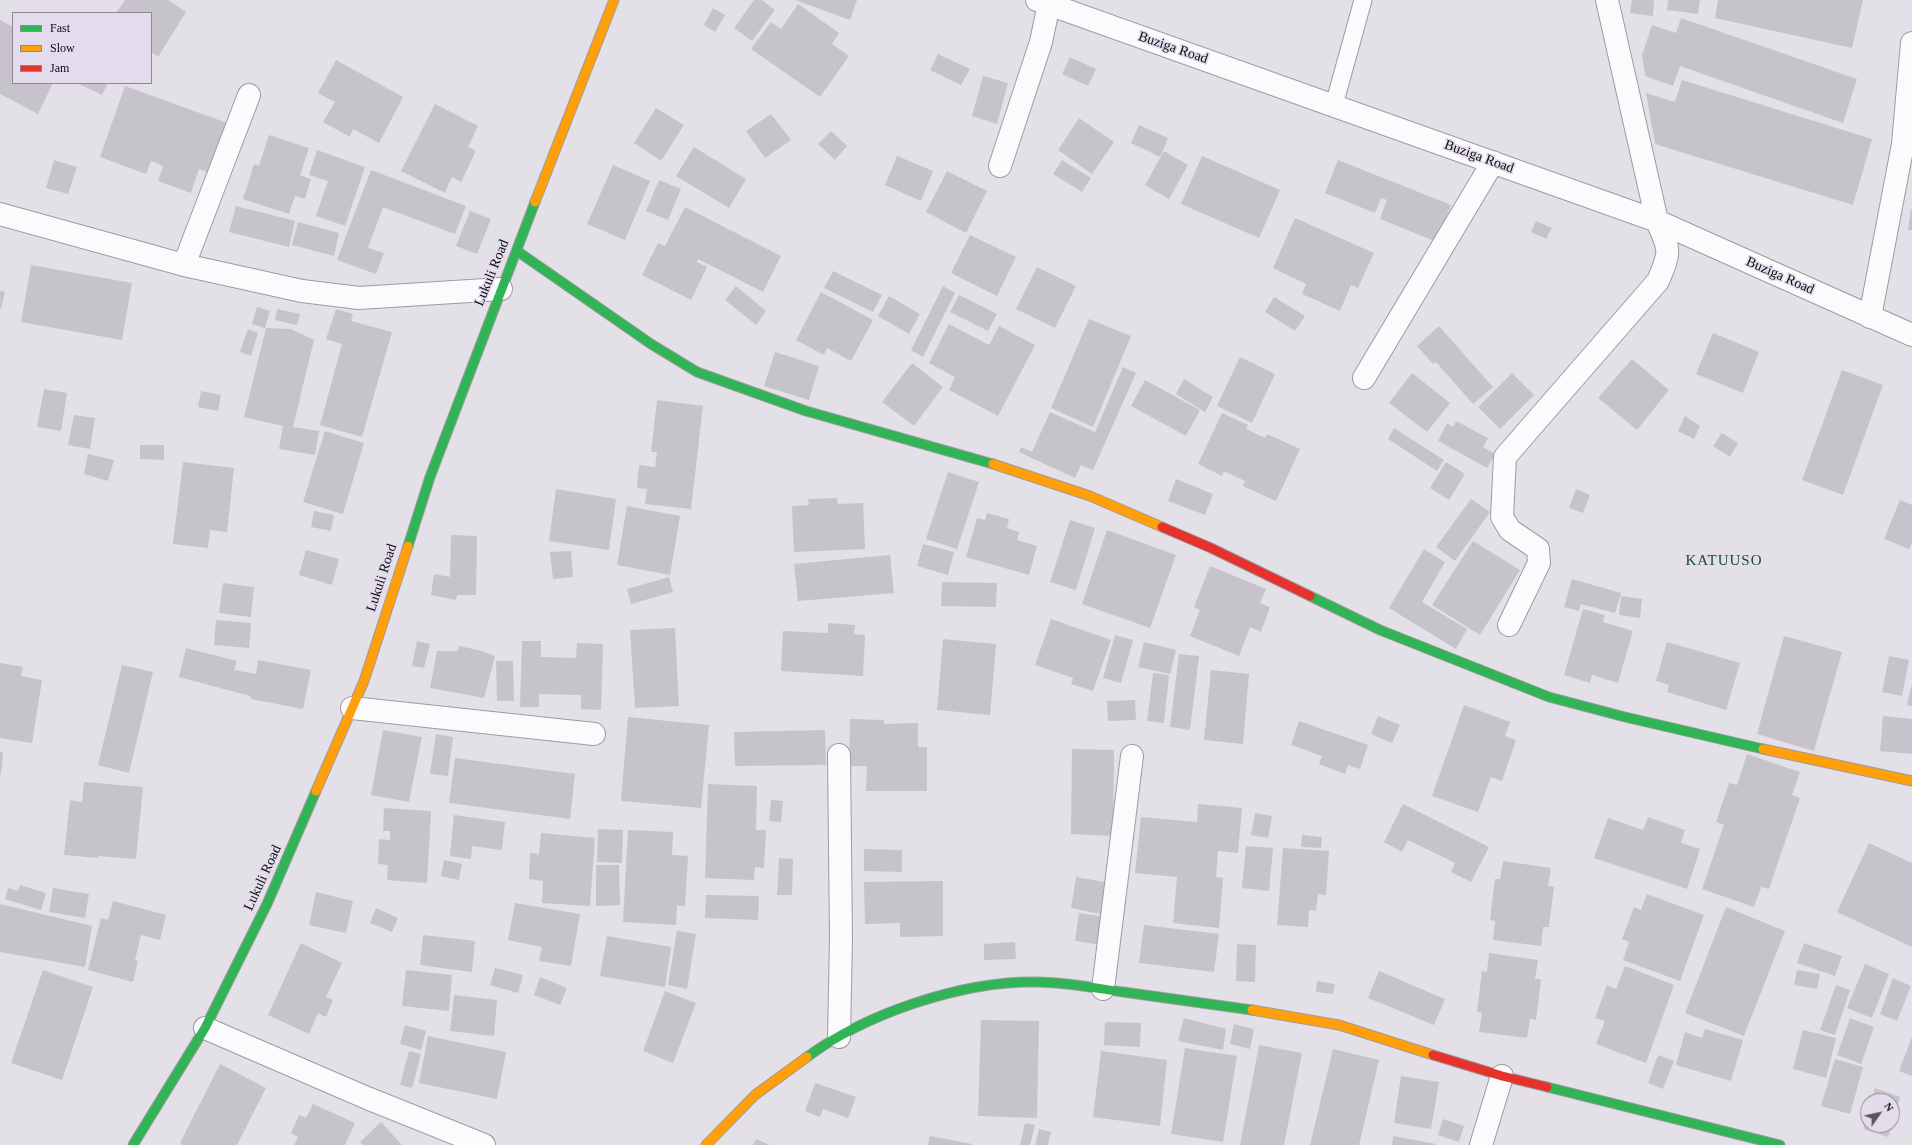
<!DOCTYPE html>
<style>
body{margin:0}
#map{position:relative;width:1912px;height:1145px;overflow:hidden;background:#e4e0e8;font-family:"Times New Roman",serif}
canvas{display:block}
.legend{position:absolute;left:12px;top:12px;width:140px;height:72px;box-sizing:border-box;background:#e3dcec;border:1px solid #8d8894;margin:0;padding:5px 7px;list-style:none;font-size:12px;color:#0d0b10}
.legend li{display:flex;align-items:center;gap:8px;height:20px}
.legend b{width:20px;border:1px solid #8d8894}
.north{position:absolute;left:1860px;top:1093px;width:40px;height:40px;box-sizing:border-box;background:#e3dcec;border:1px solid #8d8894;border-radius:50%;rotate:56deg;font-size:11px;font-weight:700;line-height:16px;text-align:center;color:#0d0b10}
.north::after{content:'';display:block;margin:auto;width:14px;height:18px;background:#58565c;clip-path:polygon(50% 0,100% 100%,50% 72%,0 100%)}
</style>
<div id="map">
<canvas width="1912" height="1145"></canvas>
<ul class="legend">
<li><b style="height:5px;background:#30b455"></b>Fast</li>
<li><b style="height:5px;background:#ff9f0a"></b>Slow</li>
<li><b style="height:5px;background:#e5322d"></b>Jam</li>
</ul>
<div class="north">N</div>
</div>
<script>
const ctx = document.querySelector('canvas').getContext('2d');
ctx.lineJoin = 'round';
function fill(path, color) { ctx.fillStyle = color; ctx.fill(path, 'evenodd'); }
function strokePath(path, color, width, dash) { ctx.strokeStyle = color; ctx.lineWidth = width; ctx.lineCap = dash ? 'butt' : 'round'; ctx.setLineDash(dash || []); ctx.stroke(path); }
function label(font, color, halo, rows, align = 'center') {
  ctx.font = font + ' "Times New Roman",serif'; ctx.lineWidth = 3; ctx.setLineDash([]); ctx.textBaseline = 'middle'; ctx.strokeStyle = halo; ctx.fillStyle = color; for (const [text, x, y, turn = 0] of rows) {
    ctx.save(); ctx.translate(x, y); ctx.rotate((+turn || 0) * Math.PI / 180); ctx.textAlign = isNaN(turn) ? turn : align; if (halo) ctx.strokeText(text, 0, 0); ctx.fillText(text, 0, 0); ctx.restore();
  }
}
const building = new Path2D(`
 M 125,0 L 168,0 L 186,12 L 158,57 L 151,52 L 151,13 L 116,13 Z
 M 754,0 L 762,0 L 775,10 L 752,41 L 734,28 Z
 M 795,0 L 857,0 L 850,20 Z
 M 1632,0 L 1654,0 L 1653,16 L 1630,13 Z
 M 1668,0 L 1700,0 L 1698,14 L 1667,10 Z
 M 1718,0 L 1863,0 L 1852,48 L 1715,18 Z
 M 798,4 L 839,33 L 832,44 L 849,56 L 820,97 L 751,49 L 771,22 L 781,29 Z
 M 713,8 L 725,15 L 715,32 L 704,25 Z
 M 1681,18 L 1857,79 L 1843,123 L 1680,66 L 1673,86 L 1645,76 L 1642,55 L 1652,25 L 1676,33 Z
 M 0,20 L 13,27 L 13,83 L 53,83 L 38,114 L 0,94 Z
 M 938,54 L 970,69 L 961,85 L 930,70 Z
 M 1070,57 L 1096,69 L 1088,86 L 1062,74 Z
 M 336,60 L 403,97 L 379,143 L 353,129 L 350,137 L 323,122 L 335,102 L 318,93 Z
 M 983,76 L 1008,83 L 997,124 L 972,116 Z
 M 1682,80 L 1872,139 L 1853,205 L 1655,144 L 1646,93 L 1675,102 Z
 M 77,83 L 108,83 L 102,95 Z
 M 125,86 L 230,124 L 213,174 L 199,169 L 191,193 L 158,181 L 163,166 L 151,161 L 146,174 L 100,157 Z
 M 435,104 L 478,126 L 468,147 L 476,151 L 461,182 L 452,177 L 445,193 L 401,171 Z
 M 656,108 L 684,125 L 661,161 L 634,143 Z
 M 771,114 L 791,140 L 765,158 L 746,131 Z
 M 1079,118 L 1114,142 L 1092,174 L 1058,150 Z
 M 1139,125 L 1168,138 L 1160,157 L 1131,143 Z
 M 831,131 L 847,146 L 835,160 L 818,144 Z
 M 269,135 L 309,148 L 300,175 L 311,179 L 305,199 L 295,196 L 289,214 L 243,199 L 254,164 L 259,166 Z
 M 694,147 L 746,179 L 729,208 L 676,176 Z
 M 317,150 L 365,167 L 345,226 L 316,216 L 328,181 L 309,175 Z
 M 1164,151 L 1188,165 L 1169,199 L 1145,185 Z
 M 897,156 L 933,171 L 921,201 L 885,185 Z
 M 1202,156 L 1280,190 L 1259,238 L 1181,204 Z
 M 54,160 L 77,167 L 68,194 L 46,188 Z
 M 1062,160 L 1091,178 L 1082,192 L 1053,174 Z
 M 1338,160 L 1451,205 L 1437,242 L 1380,219 L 1387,200 L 1381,198 L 1375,213 L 1325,193 Z
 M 613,165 L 650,181 L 625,240 L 587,224 Z
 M 371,170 L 466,206 L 455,234 L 383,207 L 368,248 L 384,253 L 376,274 L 337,260 Z
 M 947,171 L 987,191 L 966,233 L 926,212 Z
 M 659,180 L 681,189 L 668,220 L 646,211 Z
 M 236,206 L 295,221 L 289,247 L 229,232 Z
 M 685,207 L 781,256 L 763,292 L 698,259 L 697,262 L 707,267 L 691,300 L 642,275 L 658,243 L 665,246 Z
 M 1911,209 L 1912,210 L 1912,230 L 1908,230 Z
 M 470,211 L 491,219 L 477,254 L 456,246 Z
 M 1295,218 L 1374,253 L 1358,288 L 1351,285 L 1340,311 L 1302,294 L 1306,284 L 1273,268 Z
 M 1536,221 L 1552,228 L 1546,239 L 1531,232 Z
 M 298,222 L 339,233 L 334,256 L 292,245 Z
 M 970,235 L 1016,257 L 997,296 L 951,273 Z
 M 31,265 L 132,283 L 122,340 L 21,322 Z
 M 1037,267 L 1076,286 L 1055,328 L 1016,309 Z
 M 833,271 L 882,295 L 873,312 L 824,288 Z
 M 736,286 L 766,311 L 756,325 L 725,300 Z
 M 943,286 L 955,293 L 923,357 L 911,350 Z
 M 0,291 L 5,292 L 1,309 L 0,309 Z
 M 821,292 L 873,320 L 851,361 L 827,348 L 824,355 L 796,340 Z
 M 959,295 L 997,314 L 988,331 L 950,312 Z
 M 889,296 L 920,314 L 909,334 L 878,316 Z
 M 1274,297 L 1305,316 L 1295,331 L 1265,312 Z
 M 257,307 L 270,311 L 265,328 L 252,324 Z
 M 277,309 L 300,314 L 297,325 L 275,320 Z
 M 336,309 L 353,314 L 351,321 L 392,332 L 362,437 L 320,425 L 342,344 L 326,339 Z
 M 1089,319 L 1131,336 L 1093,427 L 1051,408 Z
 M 949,324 L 989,345 L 999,326 L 1035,345 L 998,416 L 949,390 L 955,377 L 929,363 Z
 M 1439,326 L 1493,387 L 1473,404 L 1436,362 L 1433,364 L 1417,346 Z
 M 266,328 L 291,329 L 314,340 L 293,427 L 319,431 L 315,455 L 279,449 L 283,426 L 244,417 Z
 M 248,329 L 258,333 L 251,356 L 240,352 Z
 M 1713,333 L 1759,352 L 1743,393 L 1696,374 Z
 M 775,352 L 819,366 L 809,400 L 764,386 Z
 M 1240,357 L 1275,374 L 1252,423 L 1217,406 Z
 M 1632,359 L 1669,390 L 1637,430 L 1598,398 Z
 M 912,363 L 943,387 L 914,426 L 882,402 Z
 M 1123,367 L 1136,373 L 1093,470 L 1081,465 L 1075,478 L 1019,452 L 1021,447 L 1032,452 L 1050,412 L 1095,432 Z
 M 1842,370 L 1883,385 L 1843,495 L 1802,480 Z
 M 1412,373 L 1450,403 L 1427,432 L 1389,403 Z
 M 1512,373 L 1534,395 L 1500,429 L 1478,407 Z
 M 1184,379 L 1213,397 L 1205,412 L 1176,394 Z
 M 1145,380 L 1200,410 L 1186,436 L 1131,406 Z
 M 44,389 L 67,393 L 61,431 L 37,427 Z
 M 201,391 L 221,395 L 218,411 L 198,407 Z
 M 657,400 L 703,406 L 691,509 L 645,504 L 647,489 L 637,488 L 639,465 L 655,467 L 657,452 L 651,452 Z
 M 1222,413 L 1248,425 L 1246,429 L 1265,438 L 1267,434 L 1300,449 L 1276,501 L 1243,486 L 1245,481 L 1224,471 L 1222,476 L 1198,464 Z
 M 74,415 L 95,418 L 90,449 L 68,445 Z
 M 1685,416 L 1700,426 L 1694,439 L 1678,431 Z
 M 1456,421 L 1488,438 L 1483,447 L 1495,454 L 1487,468 L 1438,441 L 1447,423 L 1453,427 Z
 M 1394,428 L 1444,460 L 1437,471 L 1388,439 Z
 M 325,431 L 364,443 L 343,514 L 303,502 Z
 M 1722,433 L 1738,443 L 1730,457 L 1713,446 Z
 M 140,445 L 164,445 L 164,460 L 140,459 Z
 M 88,454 L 114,460 L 108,481 L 84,474 Z
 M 183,462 L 234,468 L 227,532 L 210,530 L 208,548 L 173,544 Z
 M 1446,462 L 1465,474 L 1449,500 L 1430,488 Z
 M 948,472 L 979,482 L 957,549 L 926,539 Z
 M 1176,479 L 1213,494 L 1205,515 L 1168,501 Z
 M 556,489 L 616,499 L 609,550 L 549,541 Z
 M 1576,489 L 1590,495 L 1583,513 L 1569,508 Z
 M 837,498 L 838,504 L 863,503 L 865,549 L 794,552 L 792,506 L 809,505 L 808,499 Z
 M 1471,499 L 1490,512 L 1455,561 L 1436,547 Z
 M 1900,500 L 1912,505 L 1912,543 L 1909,549 L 1884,539 Z
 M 627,506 L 680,516 L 670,575 L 617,565 Z
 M 314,511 L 334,515 L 331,531 L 311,527 Z
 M 987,513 L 1009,519 L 1007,528 L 1019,532 L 1017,540 L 1037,546 L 1029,575 L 966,557 L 977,518 L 985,520 Z
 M 1070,520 L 1095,528 L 1076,590 L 1050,582 Z
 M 1107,530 L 1176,555 L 1150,628 L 1082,604 Z
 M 451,535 L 477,536 L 476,595 L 457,595 L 456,600 L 431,595 L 434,574 L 450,577 Z
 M 1473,541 L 1520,570 L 1480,635 L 1432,605 Z
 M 923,544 L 954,552 L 948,575 L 917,566 Z
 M 1424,549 L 1445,562 L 1422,602 L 1467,629 L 1456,649 L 1389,608 Z
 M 306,550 L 339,559 L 332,585 L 299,575 Z
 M 571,551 L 573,577 L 553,579 L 550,552 Z
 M 890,555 L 894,593 L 798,601 L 794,564 Z
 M 1210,566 L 1266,589 L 1260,603 L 1270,607 L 1261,632 L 1250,627 L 1239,656 L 1190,636 L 1200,610 L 1194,607 Z
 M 669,577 L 673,592 L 631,604 L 627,589 Z
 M 1572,579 L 1621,593 L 1615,613 L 1581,604 L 1579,611 L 1564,607 Z
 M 942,582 L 997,583 L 996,607 L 941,606 Z
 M 223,583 L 254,587 L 251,617 L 219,613 Z
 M 1621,596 L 1642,599 L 1640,618 L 1619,615 Z
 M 1583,609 L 1605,615 L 1603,622 L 1633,631 L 1618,683 L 1592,675 L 1590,683 L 1564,675 Z
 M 1051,619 L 1111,640 L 1093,691 L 1071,684 L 1073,678 L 1035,665 Z
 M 216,620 L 251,623 L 249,648 L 214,645 Z
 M 828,623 L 855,625 L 854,634 L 865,635 L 863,676 L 781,671 L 783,631 L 828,633 Z
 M 675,628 L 679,706 L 635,708 L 630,630 Z
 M 1115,635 L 1133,640 L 1121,683 L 1103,678 Z
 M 1784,636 L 1842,652 L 1814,751 L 1757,734 Z
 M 943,639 L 996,644 L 990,715 L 937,710 Z
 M 417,641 L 430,644 L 424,668 L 412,666 Z
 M 522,641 L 541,641 L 541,657 L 576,658 L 577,643 L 603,644 L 601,710 L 581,709 L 581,695 L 539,694 L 539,707 L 520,707 Z
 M 1144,642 L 1176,650 L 1170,674 L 1138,667 Z
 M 1667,642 L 1740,663 L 1726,710 L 1667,692 L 1669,685 L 1656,681 Z
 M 459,646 L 478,650 L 495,656 L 484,698 L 430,688 L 437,651 L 458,651 Z
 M 186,648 L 237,661 L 234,670 L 256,674 L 258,660 L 311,670 L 303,709 L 251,699 L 250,696 L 179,677 Z
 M 1179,654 L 1199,656 L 1190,730 L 1170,727 Z
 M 1889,656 L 1909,660 L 1902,696 L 1882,692 Z
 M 496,661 L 513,661 L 514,701 L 497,701 Z
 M 0,663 L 23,667 L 21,676 L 42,680 L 32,743 L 0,738 Z
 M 122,665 L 153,672 L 129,773 L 98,765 Z
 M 1211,670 L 1249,674 L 1243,744 L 1204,740 Z
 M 1153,673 L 1169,675 L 1164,723 L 1147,721 Z
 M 1911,687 L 1912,687 L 1912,706 L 1907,705 Z
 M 1135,700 L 1136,720 L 1108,721 L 1107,701 Z
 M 1464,705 L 1510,722 L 1505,736 L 1516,740 L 1502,781 L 1491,777 L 1478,812 L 1432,796 Z
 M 1378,716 L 1400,725 L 1392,743 L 1371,734 Z
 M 1883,716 L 1912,719 L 1912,754 L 1880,751 Z
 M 628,717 L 709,725 L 701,808 L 621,801 Z
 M 850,719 L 884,720 L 884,724 L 918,723 L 918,747 L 927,747 L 927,791 L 866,791 L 867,766 L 849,766 Z
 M 1299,721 L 1368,745 L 1360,769 L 1348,765 L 1345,774 L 1319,764 L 1322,756 L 1291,745 Z
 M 383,730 L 422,737 L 409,802 L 371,795 Z
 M 825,730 L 826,765 L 735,766 L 734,732 Z
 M 436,734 L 453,737 L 448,776 L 430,774 Z
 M 1072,749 L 1114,750 L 1113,836 L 1071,834 Z
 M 0,752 L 3,752 L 1,775 L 0,775 Z
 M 1747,754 L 1800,772 L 1792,795 L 1800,798 L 1769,889 L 1761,887 L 1754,907 L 1702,889 L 1724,825 L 1716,822 L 1729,783 L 1737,785 Z
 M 455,758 L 575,774 L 570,819 L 449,803 Z
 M 84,782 L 143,787 L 136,859 L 98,856 L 98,858 L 64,855 L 70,800 L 82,802 Z
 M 708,784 L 757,786 L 756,830 L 766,830 L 764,868 L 755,867 L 754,880 L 705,878 Z
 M 771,800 L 783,801 L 781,822 L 769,821 Z
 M 1198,804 L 1242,808 L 1238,853 L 1218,851 L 1216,877 L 1223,878 L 1219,928 L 1173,923 L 1177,877 L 1135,873 L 1141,817 L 1197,822 Z
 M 1403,804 L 1489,847 L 1471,882 L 1451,872 L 1455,863 L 1408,840 L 1402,852 L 1384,842 Z
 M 384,808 L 431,811 L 427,883 L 387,880 L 388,865 L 378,864 L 379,839 L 390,840 L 390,831 L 383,831 Z
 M 1255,813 L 1272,816 L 1268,838 L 1251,835 Z
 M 454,815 L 505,822 L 502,850 L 472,846 L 471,859 L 450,856 Z
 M 1648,817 L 1685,830 L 1681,843 L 1700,849 L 1687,889 L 1594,858 L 1608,818 L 1643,830 Z
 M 598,829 L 623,830 L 622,863 L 597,862 Z
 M 628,830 L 673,832 L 672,855 L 688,856 L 685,906 L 677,906 L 676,925 L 623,922 Z
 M 541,833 L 595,838 L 590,906 L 542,903 L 543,881 L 529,879 L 530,853 L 539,854 Z
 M 1302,835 L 1322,837 L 1321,848 L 1301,847 Z
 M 1869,843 L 1912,863 L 1912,947 L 1837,912 Z
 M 1246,846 L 1273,848 L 1269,891 L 1242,888 Z
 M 1283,848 L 1329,851 L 1326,895 L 1318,894 L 1316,911 L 1309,910 L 1308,927 L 1277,925 Z
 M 864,849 L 902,850 L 902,872 L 864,871 Z
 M 779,858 L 793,859 L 792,895 L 777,895 Z
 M 444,860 L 462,864 L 459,880 L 441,876 Z
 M 1503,861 L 1551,868 L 1548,886 L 1554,887 L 1549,927 L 1543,927 L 1541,946 L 1493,940 L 1495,921 L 1490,920 L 1495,879 L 1500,879 Z
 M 596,865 L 619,865 L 620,905 L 596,906 Z
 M 1076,877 L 1111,883 L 1105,915 L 1071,908 Z
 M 943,881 L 943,936 L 900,937 L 900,923 L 865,924 L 864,882 Z
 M 20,885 L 46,893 L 41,910 L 5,899 L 8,888 L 18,891 Z
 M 53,888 L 89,894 L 85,918 L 49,912 Z
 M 316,892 L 353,901 L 346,933 L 309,925 Z
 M 1647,894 L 1704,915 L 1680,981 L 1623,960 L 1629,942 L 1622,939 L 1634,907 L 1641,910 Z
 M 706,895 L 759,896 L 758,920 L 705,918 Z
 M 113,901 L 166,915 L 160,940 L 141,935 L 135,960 L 138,961 L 133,982 L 88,970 L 101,918 L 108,920 Z
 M 515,903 L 580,914 L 571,966 L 539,961 L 542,947 L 508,940 Z
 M 0,904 L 92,926 L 85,967 L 0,952 Z
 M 1726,907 L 1785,931 L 1744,1036 L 1685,1013 Z
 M 376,908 L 398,918 L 392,932 L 370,923 Z
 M 1079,913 L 1106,917 L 1102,945 L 1075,941 Z
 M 1144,925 L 1219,934 L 1214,972 L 1139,963 Z
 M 677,931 L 696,934 L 687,989 L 668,985 Z
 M 423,935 L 475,941 L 472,972 L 420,965 Z
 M 607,936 L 671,947 L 665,987 L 600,976 Z
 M 1015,942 L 1016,959 L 984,960 L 984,944 Z
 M 301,943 L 342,963 L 326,997 L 333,1000 L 326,1017 L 318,1013 L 309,1034 L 268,1015 Z
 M 1804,943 L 1842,956 L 1835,976 L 1797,963 Z
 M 1237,944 L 1256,945 L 1255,982 L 1236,981 Z
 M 1489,953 L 1538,960 L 1535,979 L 1541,979 L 1536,1020 L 1530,1019 L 1527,1038 L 1479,1032 L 1482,1013 L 1477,1012 L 1482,971 L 1487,972 Z
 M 1865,964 L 1889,974 L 1872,1018 L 1847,1008 Z
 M 1625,966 L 1674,985 L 1646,1063 L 1596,1044 L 1605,1021 L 1595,1018 L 1607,985 L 1616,989 Z
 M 495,968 L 523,975 L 518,993 L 490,985 Z
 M 43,970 L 93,987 L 62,1080 L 11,1063 Z
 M 406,970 L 452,975 L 449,1011 L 402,1006 Z
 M 1797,970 L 1820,974 L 1817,989 L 1794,985 Z
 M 1379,971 L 1445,999 L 1434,1025 L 1368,998 Z
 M 540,977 L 567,988 L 560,1005 L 534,995 Z
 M 1893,978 L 1911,986 L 1897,1021 L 1880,1014 Z
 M 1317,981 L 1335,984 L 1333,994 L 1316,992 Z
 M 1836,985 L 1850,990 L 1835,1035 L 1820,1030 Z
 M 665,991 L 696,1003 L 673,1063 L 643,1051 Z
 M 454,995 L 497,1000 L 494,1036 L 450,1031 Z
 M 1184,1018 L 1226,1029 L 1223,1050 L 1178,1041 Z
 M 1850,1018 L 1874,1027 L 1861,1064 L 1837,1055 Z
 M 981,1020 L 1039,1021 L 1037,1118 L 978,1116 Z
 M 1105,1022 L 1141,1023 L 1140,1047 L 1104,1045 Z
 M 1234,1024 L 1254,1029 L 1250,1049 L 1230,1044 Z
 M 405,1025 L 426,1031 L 421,1050 L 400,1044 Z
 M 1705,1029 L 1743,1040 L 1731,1081 L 1676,1065 L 1685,1032 L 1702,1038 Z
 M 1803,1030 L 1836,1038 L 1826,1078 L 1793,1069 Z
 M 428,1036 L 506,1052 L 497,1099 L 419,1083 Z
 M 1912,1037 L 1912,1076 L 1899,1071 Z
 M 1259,1045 L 1302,1053 L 1284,1145 L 1240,1145 Z
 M 1185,1048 L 1237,1056 L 1223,1142 L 1171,1134 Z
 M 1333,1049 L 1379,1060 L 1359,1145 L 1310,1145 Z
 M 409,1051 L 421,1054 L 412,1088 L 400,1085 Z
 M 1101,1051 L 1167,1060 L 1160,1126 L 1093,1117 Z
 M 1658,1055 L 1674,1061 L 1663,1089 L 1648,1083 Z
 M 1835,1059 L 1863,1067 L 1850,1114 L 1821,1106 Z
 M 220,1064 L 266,1088 L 237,1145 L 183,1145 L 180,1143 Z
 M 1401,1076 L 1439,1082 L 1431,1129 L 1394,1123 Z
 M 815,1083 L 856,1097 L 848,1118 L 823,1109 L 820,1117 L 805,1111 Z
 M 1875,1088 L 1900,1097 L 1892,1124 L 1892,1101 L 1871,1101 Z
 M 313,1104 L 355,1123 L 345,1145 L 294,1145 L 298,1137 L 291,1133 L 299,1115 L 306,1118 Z
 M 1868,1114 L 1868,1125 L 1892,1125 L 1888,1137 L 1863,1129 Z
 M 1443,1119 L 1464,1126 L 1459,1142 L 1438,1135 Z
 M 381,1122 L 402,1145 L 363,1145 L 360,1142 Z
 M 1025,1123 L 1035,1125 L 1030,1145 L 1020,1145 Z
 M 1039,1129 L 1051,1132 L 1048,1145 L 1035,1145 Z
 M 930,1136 L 972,1144 L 972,1145 L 928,1145 Z
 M 1393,1136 L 1436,1144 L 1435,1145 L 1392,1145 Z
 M 756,1139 L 770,1145 L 753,1145 Z`);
const lane = new Path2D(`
 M 1334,105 L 1363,0`);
const street = new Path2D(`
 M 1037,0 L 1657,221 L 1912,335
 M 1000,166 L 1041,42 L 1049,4
 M 0,214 L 184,265 L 302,291 L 359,298 L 501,289
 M 184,265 L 249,95
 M 1870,317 L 1903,144 L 1912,43
 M 1364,378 L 1493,162
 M 1509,625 L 1539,563 L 1538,549 L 1510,530 L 1502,517 L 1505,457 L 1658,281 C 1671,251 1670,250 1657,221 L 1607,0
 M 352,708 L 594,734
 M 839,755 L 841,939 L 839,1037
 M 1103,989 L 1132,756
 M 205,1028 L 367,1098 L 484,1145
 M 1481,1145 L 1502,1076`);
const fast = new Path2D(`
 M 517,251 L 651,344 L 697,372 L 806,411 L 993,464
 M 408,546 L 430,477 L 535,202
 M 1310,596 L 1380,630 L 1549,697 L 1625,717 L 1763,749
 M 807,1057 C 867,1013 962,981 1036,982 C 1065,982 1095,988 1123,992 C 1166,998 1209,1004 1252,1010
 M 1547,1087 L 1780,1145
 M 133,1145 L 205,1028 L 267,904 L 316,791`);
const slow = new Path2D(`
 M 535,202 L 614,0
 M 993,464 L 1090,496 L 1162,527
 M 1763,749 L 1912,781
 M 316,791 L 364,681 L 408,546
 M 1252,1010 L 1339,1025 L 1433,1055
 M 706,1145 L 755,1095 L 807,1057`);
const jam = new Path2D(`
 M 1162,527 L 1211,548 L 1310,596
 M 1433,1055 L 1502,1076 L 1547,1087`);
const streetNames = [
 ["Buziga Road",1173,48,19],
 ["Buziga Road",1479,157,20],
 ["Lukuli Road",492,273,-68],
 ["Buziga Road",1780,276,24],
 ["Lukuli Road",382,578,-72],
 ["Lukuli Road",263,878,-65]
];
const neighbourhoodNames = [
 ["KATUUSO",1724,561]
];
fill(building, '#c6c3ca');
strokePath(lane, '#9e9ba0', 19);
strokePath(street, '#9e9ba0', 24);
strokePath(fast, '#9e9ba0', 11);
strokePath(slow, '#9e9ba0', 11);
strokePath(jam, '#9e9ba0', 11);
strokePath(lane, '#fbfafc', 17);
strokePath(street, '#fbfafc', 22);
strokePath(fast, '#30b455', 9);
strokePath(slow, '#ff9f0a', 9);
strokePath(jam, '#e5322d', 9);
label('14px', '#0d0b10', '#e3dcec', streetNames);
ctx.letterSpacing = '1px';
label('15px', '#134e2f', '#e3dcec', neighbourhoodNames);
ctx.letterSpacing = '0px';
</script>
